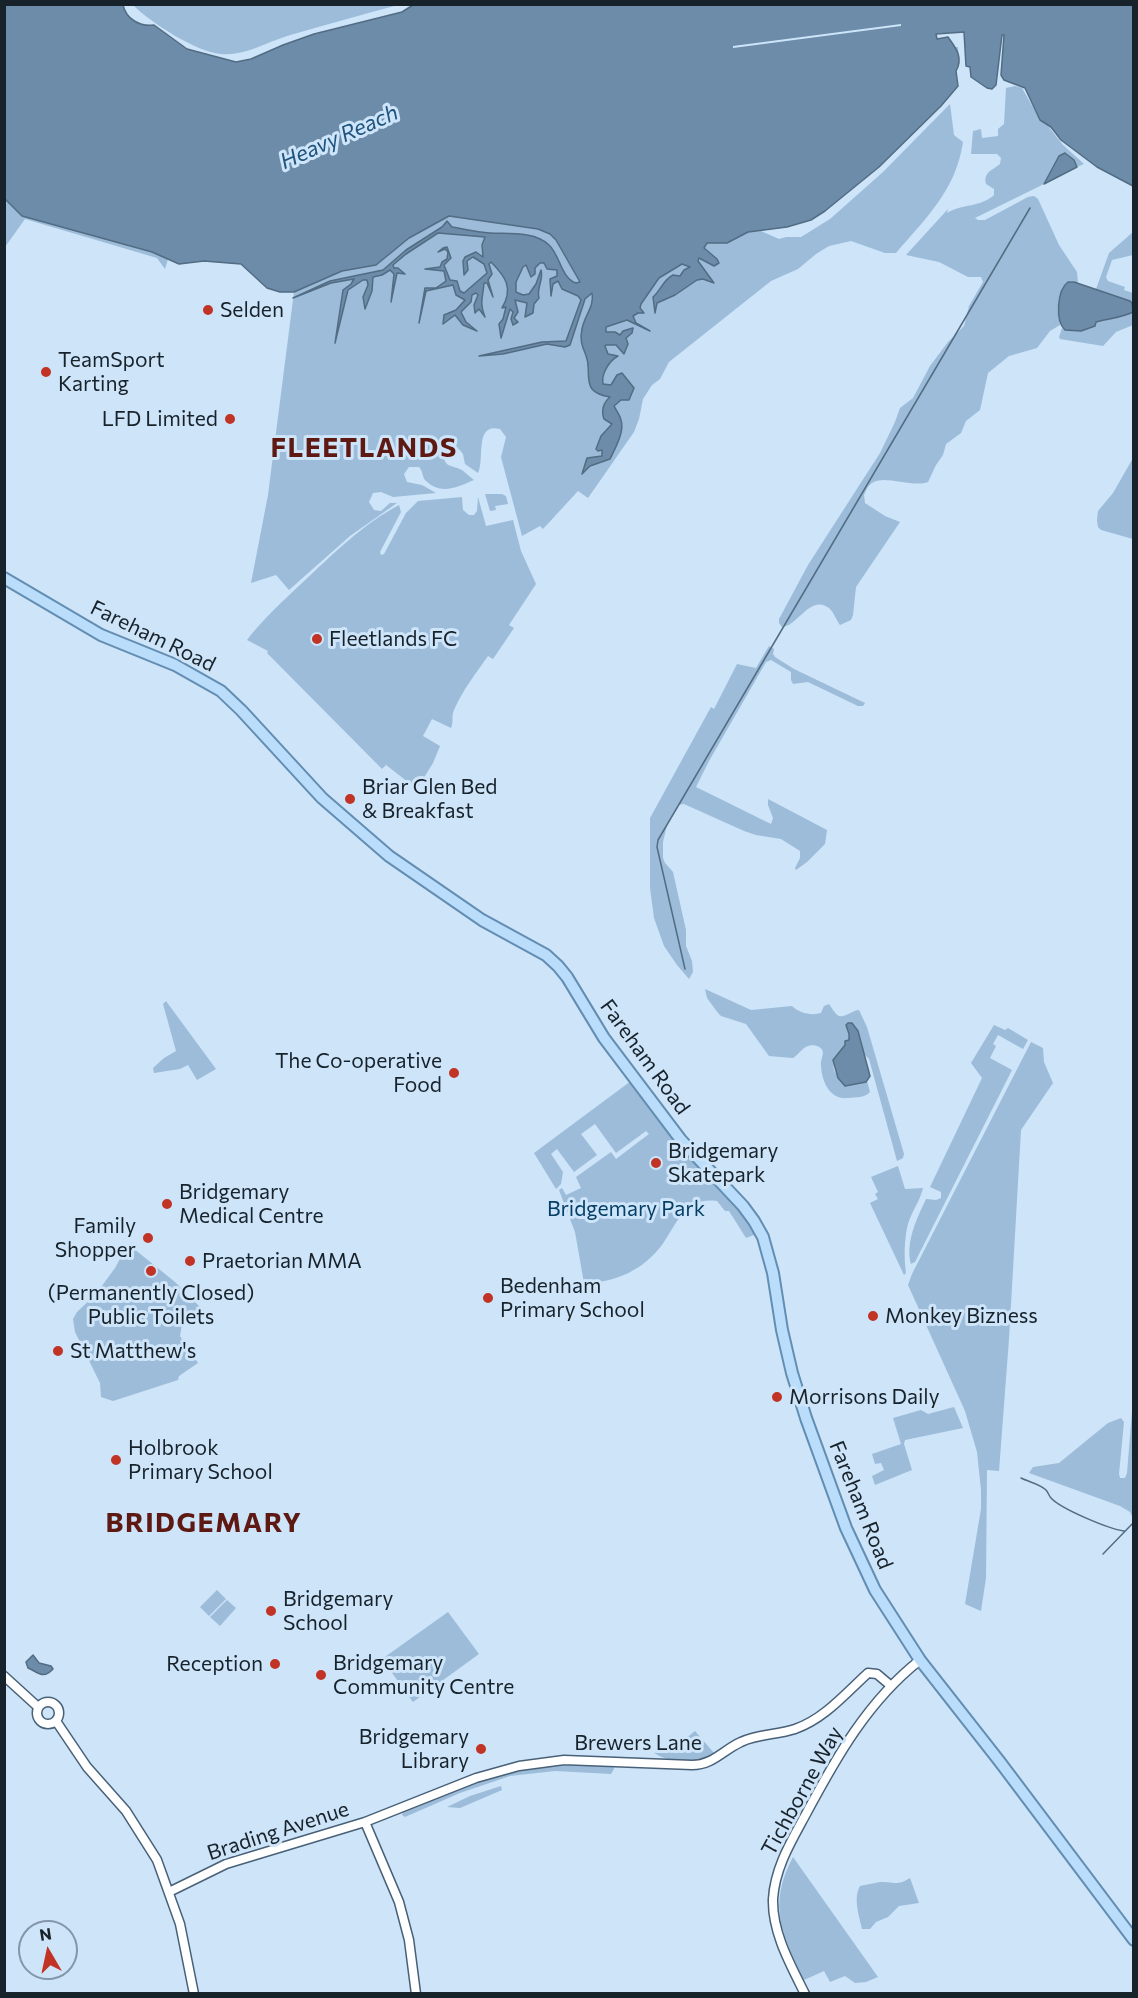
<!DOCTYPE html>
<style>
body{margin:0}
#map{position:relative;width:1138px;height:1998px;overflow:hidden;background:#cde4f9;font-family:Commissioner,sans-serif}
canvas{display:block}
.frame{position:absolute;inset:0;border:6px solid #17222b;pointer-events:none}
.north{position:absolute;left:18px;top:1920px;width:60px;height:60px;box-sizing:border-box;background:#cde4f9;border:2px solid #8496a7;border-radius:50%;rotate:351deg;font-size:16px;font-weight:700;line-height:24px;text-align:center;color:#17222b}
.north::after{content:'';display:block;margin:auto;width:21px;height:27px;background:#c03325;clip-path:polygon(50% 0,100% 100%,50% 72%,0 100%)}
</style>
<div id="map">
<canvas width="1138" height="1998"></canvas>
<div class="frame"></div>
<div class="north">N</div>
</div>
<script>
const ctx = document.querySelector('canvas').getContext('2d');
ctx.lineJoin = 'round';
function fill(path, color) { ctx.fillStyle = color; ctx.fill(path, 'evenodd'); }
function strokePath(path, color, width, dash) { ctx.strokeStyle = color; ctx.lineWidth = width; ctx.lineCap = dash ? 'butt' : 'round'; ctx.setLineDash(dash || []); ctx.stroke(path); }
function label(font, color, halo, rows, align = 'center') {
  ctx.font = font + ' Commissioner,sans-serif'; ctx.lineWidth = 6; ctx.setLineDash([]); ctx.textBaseline = 'middle'; ctx.strokeStyle = halo; ctx.fillStyle = color; for (const [text, x, y, turn = 0] of rows) {
    ctx.save(); ctx.translate(x, y); ctx.rotate((+turn || 0) * Math.PI / 180); ctx.textAlign = isNaN(turn) ? turn : align; if (halo) ctx.strokeText(text, 0, 0); ctx.fillText(text, 0, 0); ctx.restore();
  }
}
const green = new Path2D(`
 M 133,5 L 398,5 C 361,15 324,25 287,36 C 265,43 245,56 221,54 C 196,52 150,22 133,5 Z
 M 1133,5 L 1133,186 L 1097,167 L 1075,151 L 1048,126 L 1063,145 L 1084,164 L 1077,167 L 1076,164 L 1062,154 L 1059,156 L 1044,184 L 975,218 L 978,220 L 985,220 L 1028,197 L 1034,196 L 1038,199 L 1059,245 L 1077,272 L 1078,283 L 1070,281 L 1063,287 L 1059,316 L 1060,325 L 1050,331 L 1037,348 L 1009,356 L 988,373 L 980,410 L 966,421 L 961,433 L 946,444 L 943,455 L 936,465 L 928,482 C 913,488 883,474 872,483 C 868,485 866,491 864,495 L 865,503 L 885,516 L 900,522 L 856,587 L 853,615 L 851,620 L 840,625 C 836,620 834,612 829,608 C 810,594 798,626 782,627 L 779,623 L 779,619 L 808,565 L 880,453 L 895,422 L 900,408 L 913,398 L 930,366 L 948,342 L 964,326 L 969,306 L 983,282 L 981,277 L 968,277 L 939,262 L 906,255 L 948,209 L 947,213 C 961,204 982,207 994,195 L 994,189 L 986,184 C 983,172 993,170 1000,164 L 1001,158 L 997,154 L 971,154 L 973,131 L 981,129 L 982,138 L 998,136 L 998,129 L 1004,124 L 1006,88 L 1015,86 L 1022,88 L 1038,116 L 1032,100 L 1025,88 L 1007,82 L 1002,78 L 1004,35 L 1002,35 L 998,61 L 970,67 L 966,66 L 964,32 Z
 M 958,47 L 959,66 L 941,106 L 879,167 L 825,211 L 811,220 L 787,227 L 761,231 L 779,239 L 786,237 L 801,237 L 830,219 L 883,172 L 950,104 L 954,135 L 963,142 C 956,190 926,218 896,253 L 885,253 L 851,241 L 829,246 L 816,254 L 798,269 L 771,281 L 669,362 L 660,379 L 652,385 L 643,399 L 639,419 L 634,432 L 588,498 L 578,491 L 543,529 L 540,526 L 522,536 L 501,457 L 506,437 L 500,429 C 474,422 485,459 478,473 L 465,464 L 463,454 L 459,449 L 451,448 L 444,455 C 444,468 453,465 462,470 C 466,473 470,477 474,480 C 457,487 441,496 425,480 C 422,476 423,471 419,467 L 409,467 L 404,474 L 407,482 L 422,485 L 436,493 L 393,497 L 381,492 L 373,493 L 369,502 L 374,510 L 381,511 L 390,503 L 397,503 L 350,536 L 289,590 L 276,575 L 251,583 L 268,495 L 294,292 L 271,290 L 241,264 L 204,261 L 179,264 L 168,259 L 165,269 L 157,258 L 25,219 L 5,247 L 5,90 Z
 M 1133,232 L 1133,255 L 1112,260 L 1106,277 L 1108,281 L 1125,287 L 1124,290 L 1133,293 L 1133,307 L 1132,303 L 1096,289 L 1109,253 Z
 M 1133,312 L 1133,325 L 1116,332 L 1103,346 L 1060,339 L 1059,337 L 1062,328 C 1072,333 1089,332 1096,322 C 1108,319 1122,318 1133,312 Z
 M 1133,458 L 1133,539 L 1101,530 L 1098,527 L 1097,520 L 1098,511 L 1113,493 Z
 M 485,494 L 502,494 L 506,496 L 508,504 L 495,506 L 496,510 L 490,511 Z
 M 462,497 L 463,510 L 469,515 L 474,515 L 477,511 L 478,497 L 486,526 L 513,520 L 521,551 L 536,584 L 509,625 L 514,628 L 493,659 L 488,656 C 476,673 462,691 454,710 C 451,716 454,721 451,728 L 432,719 L 423,736 L 440,746 L 433,763 L 417,789 L 386,765 L 382,769 L 267,653 L 268,651 L 247,640 C 263,619 282,602 302,583 C 332,555 363,524 399,505 L 401,512 L 380,552 L 381,555 L 384,554 L 406,513 L 418,501 Z
 M 769,646 L 774,649 L 773,654 L 775,657 L 794,669 L 865,703 L 863,706 L 858,706 L 808,682 L 793,684 L 791,680 L 791,672 L 771,660 L 766,662 L 709,761 L 696,787 L 771,824 L 773,818 L 768,805 L 768,799 L 827,830 L 825,844 L 807,862 L 796,870 L 795,868 L 800,858 L 800,851 L 781,839 L 756,835 L 744,831 L 684,804 L 678,805 L 667,825 L 663,842 L 663,858 L 665,863 L 673,872 L 686,930 L 686,946 L 692,961 L 693,972 L 689,979 L 677,965 L 664,946 L 654,918 L 650,888 L 650,818 L 711,707 L 714,709 L 737,664 L 756,668 Z
 M 705,989 L 751,1010 L 792,1006 C 799,1013 811,1016 821,1013 L 824,1006 L 829,1004 C 831,1007 836,1015 839,1016 C 845,1018 853,1010 859,1010 L 867,1027 L 904,1154 L 903,1158 L 897,1161 L 869,1059 L 864,1054 L 856,1028 L 848,1030 L 849,1040 L 845,1042 L 845,1045 C 831,1062 828,1070 847,1085 L 867,1081 L 870,1092 C 865,1098 856,1097 848,1098 C 830,1100 822,1082 821,1066 C 820,1058 828,1050 817,1046 C 815,1045 810,1045 808,1046 C 802,1048 798,1055 793,1058 L 769,1056 L 746,1024 L 721,1016 L 718,1013 L 707,998 Z
 M 166,1001 L 216,1069 L 197,1080 L 188,1065 L 180,1069 L 154,1073 L 153,1068 L 164,1058 L 176,1051 L 163,1004 Z
 M 994,1025 L 1005,1030 L 1008,1028 L 1028,1040 L 1023,1049 L 998,1035 L 993,1044 L 996,1046 L 990,1058 L 1012,1070 L 915,1262 L 911,1264 C 905,1243 917,1218 926,1199 L 936,1200 L 941,1198 L 941,1192 L 930,1187 L 982,1078 L 971,1063 Z
 M 1031,1042 L 1043,1048 L 1044,1062 L 1053,1083 L 1021,1130 L 1009,1339 L 999,1471 L 987,1470 L 986,1578 L 981,1611 L 965,1604 L 981,1509 L 981,1490 L 977,1452 L 965,1411 L 908,1285 L 912,1274 Z
 M 631,1081 L 752,1226 L 754,1235 L 746,1238 L 729,1211 L 725,1211 L 717,1201 C 684,1197 677,1224 662,1245 C 643,1270 615,1283 584,1283 L 575,1232 L 559,1190 L 562,1188 L 566,1195 L 581,1188 L 576,1177 L 611,1152 L 616,1159 L 649,1134 L 646,1131 L 616,1153 L 595,1124 L 581,1134 L 597,1155 L 574,1172 L 557,1149 L 551,1154 L 563,1172 L 561,1184 L 556,1189 L 534,1153 Z
 M 898,1166 L 905,1189 L 923,1188 C 920,1201 912,1211 908,1224 C 904,1239 904,1258 906,1273 L 904,1275 L 870,1203 L 878,1199 L 875,1194 L 878,1192 L 871,1177 Z
 M 128,1244 L 175,1282 L 204,1311 L 197,1316 L 188,1314 L 183,1318 L 180,1336 L 198,1363 L 179,1376 L 178,1380 L 113,1401 L 101,1397 L 100,1383 L 75,1332 L 73,1319 L 77,1312 L 96,1294 L 115,1268 Z
 M 1133,1399 L 1133,1518 L 1130,1512 L 1120,1506 L 1029,1473 L 1033,1467 L 1059,1463 L 1108,1423 L 1121,1418 L 1124,1422 L 1119,1474 L 1120,1478 L 1125,1478 L 1127,1473 Z
 M 954,1407 L 963,1428 L 905,1440 L 904,1444 L 912,1470 L 875,1485 L 872,1476 L 884,1470 L 881,1463 L 875,1464 L 872,1454 L 901,1444 L 893,1418 L 921,1410 L 928,1414 Z
 M 217,1590 L 226,1599 L 209,1616 L 200,1607 Z
 M 227,1600 L 236,1608 L 220,1626 L 210,1617 Z
 M 448,1612 L 479,1654 L 413,1702 L 382,1659 Z
 M 695,1731 L 714,1753 C 699,1765 669,1763 654,1753 L 671,1750 Z
 M 570,1765 L 608,1765 L 613,1766 L 614,1769 L 611,1774 L 555,1771 L 510,1776 L 460,1793 L 405,1817 L 402,1815 L 403,1811 C 430,1803 456,1790 482,1781 C 511,1771 540,1767 570,1765 Z
 M 501,1786 L 502,1790 L 460,1808 L 447,1807 L 470,1796 Z
 M 793,1857 L 878,1977 L 866,1982 L 855,1983 L 845,1976 L 830,1982 L 824,1971 L 804,1980 C 782,1934 767,1906 793,1857 Z
 M 910,1878 L 919,1903 L 899,1906 L 888,1917 L 876,1922 L 870,1929 L 862,1929 C 859,1915 853,1899 860,1886 C 866,1885 874,1883 880,1882 C 894,1881 896,1887 910,1878 Z`);
const water = new Path2D(`
 M 4,5 L 123,5 C 126,19 140,27 154,25 L 187,49 L 236,62 L 251,59 L 283,45 L 314,34 L 402,12 L 413,5 L 1133,5 L 1133,186 L 1097,167 L 1061,140 L 1051,127 L 1040,120 L 1025,88 L 1004,80 L 1001,75 L 1004,35 L 1002,35 L 996,85 L 992,89 L 987,88 L 971,77 L 970,67 L 966,66 L 964,32 L 936,34 L 937,39 L 948,37 C 955,47 964,57 956,71 L 958,86 L 941,106 L 879,167 L 825,211 L 811,220 L 787,227 L 748,232 L 727,243 L 707,243 L 704,248 L 717,259 L 719,263 L 714,266 L 699,258 L 698,261 L 714,283 L 703,279 L 697,280 L 675,295 L 657,303 L 655,313 L 653,297 C 661,290 663,280 673,275 L 680,276 L 684,270 L 690,267 L 682,264 L 659,278 L 641,304 L 640,308 L 644,313 L 638,313 L 633,316 L 636,323 L 650,331 L 627,320 L 606,327 L 606,332 L 615,332 L 620,335 L 623,331 L 633,328 L 632,333 L 626,338 L 628,344 L 624,354 L 616,345 L 606,345 L 605,346 L 608,354 L 618,356 C 609,361 601,374 603,384 L 611,385 L 617,375 L 622,373 L 634,388 L 629,400 L 621,400 L 614,406 C 616,410 620,415 621,420 C 625,431 615,449 610,459 L 590,466 L 582,474 L 587,458 L 602,456 L 602,450 L 598,451 L 596,449 L 601,436 L 612,424 L 604,419 C 601,410 603,403 610,397 C 604,396 596,394 592,389 C 587,382 589,374 588,366 C 588,352 578,347 582,329 C 584,316 595,306 592,293 L 585,299 L 570,345 L 565,347 L 547,344 L 503,354 L 479,356 L 542,342 L 566,341 L 581,300 L 578,296 L 562,289 L 558,281 L 553,284 L 551,296 L 550,279 L 557,276 L 557,270 L 547,269 L 544,263 L 540,263 L 535,268 L 535,274 L 531,277 L 526,265 L 523,267 L 516,282 L 516,292 L 523,295 L 529,294 L 536,284 L 541,270 C 544,280 536,288 539,298 L 534,304 L 533,313 L 525,317 L 527,303 L 515,300 L 518,312 L 514,318 L 518,322 L 513,325 L 511,319 L 513,312 L 510,309 L 501,338 L 499,324 L 503,319 L 506,307 L 502,308 C 514,288 505,276 491,262 L 489,264 L 492,274 L 488,280 L 493,297 L 487,283 L 484,283 C 483,297 479,303 485,317 L 479,309 L 475,313 L 474,305 L 478,295 L 476,293 L 472,295 L 471,302 L 461,312 L 466,322 L 477,331 L 463,325 L 455,315 L 443,324 L 444,315 L 456,310 L 465,300 L 456,295 L 453,285 L 426,291 L 419,323 L 425,288 L 436,288 L 446,281 L 444,271 L 425,269 L 440,267 L 442,262 L 447,259 L 448,252 L 445,249 L 438,252 L 443,248 L 447,247 L 451,258 L 444,265 L 450,280 L 457,281 L 460,291 L 464,293 L 487,273 L 484,264 L 473,257 L 467,261 L 468,270 L 464,275 L 463,261 L 465,257 L 476,252 L 483,257 L 482,245 L 485,237 L 438,233 L 406,254 L 393,265 L 394,268 L 398,268 L 405,274 L 397,273 L 391,302 L 394,274 L 390,270 L 382,275 L 373,277 L 372,291 L 365,309 L 363,297 L 368,285 L 367,280 L 363,280 L 348,290 L 335,343 L 343,290 L 351,284 L 354,279 L 331,283 L 293,298 L 330,281 L 383,270 L 406,250 L 442,227 L 447,221 L 452,227 C 464,229 477,232 490,233 C 508,234 535,231 549,245 C 560,255 561,278 576,283 L 580,282 L 556,240 L 550,234 L 538,229 L 449,216 L 409,238 L 376,265 L 342,271 L 294,292 L 280,292 L 267,288 L 241,264 L 204,261 L 179,264 L 152,252 L 22,216 L 5,199 Z
 M 1065,153 L 1074,160 L 1077,167 L 1044,184 L 1059,156 Z
 M 1068,282 L 1074,282 L 1130,301 L 1132,303 L 1133,312 C 1124,317 1107,319 1096,322 L 1095,326 L 1081,331 L 1065,330 C 1055,321 1057,290 1068,282 Z
 M 848,1023 L 852,1023 L 858,1031 L 870,1076 L 866,1082 L 845,1086 L 838,1078 L 833,1060 L 845,1045 L 845,1041 L 849,1040 L 849,1034 L 846,1025 Z
 M 33,1655 L 39,1663 L 51,1666 L 53,1669 C 43,1680 38,1672 28,1668 L 26,1662 Z`);
const pier = new Path2D(`
 M 901,24 L 901,26 L 733,48 L 733,46 Z`);
const stream = new Path2D(`
 M 685,969 L 657,847 L 658,840 L 1030,208
 M 1021,1478 C 1029,1482 1040,1484 1046,1490 C 1048,1492 1049,1496 1051,1498 C 1061,1509 1109,1529 1124,1531
 M 1103,1554 L 1134,1522`);
const minor = new Path2D(`
 M 4,1676 L 38,1707
 M37 1713a11 11 0 1 1 22 0a11 11 0 1 1-22 0Z
 M 56,1721 L 87,1767 L 126,1811 L 157,1860 L 180,1924 L 194,1994
 M 365,1822 L 399,1902 L 409,1940 L 416,1994
 M 169,1892 L 226,1864 L 365,1822 L 476,1778 L 519,1766 L 564,1760 L 692,1765 C 713,1765 723,1750 741,1742 C 757,1734 777,1735 795,1729 C 824,1719 845,1694 868,1673 L 877,1674 L 890,1685
 M 805,1994 C 790,1964 772,1932 773,1899 C 775,1867 792,1840 806,1814 C 837,1756 868,1701 920,1660`);
const major = new Path2D(`
 M 4,578 L 101,635 L 175,665 L 221,691 L 241,710 L 322,798 L 389,856 L 482,920 L 546,955 L 558,966 L 567,977 L 604,1038 L 681,1140 L 743,1206 L 754,1221 L 763,1237 L 773,1273 L 782,1330 L 792,1373 L 806,1418 L 846,1528 L 875,1590 L 920,1660 L 1000,1762 L 1134,1940`);
const markers = [
 [208,310,6,"#c03325"],
 [46,372,6,"#c03325"],
 [230,419,6,"#c03325"],
 [317,639,6,"#c03325"],
 [350,799,6,"#c03325"],
 [454,1073,6,"#c03325"],
 [656,1163,6,"#c03325"],
 [167,1204,6,"#c03325"],
 [148,1238,6,"#c03325"],
 [190,1261,6,"#c03325"],
 [151,1271,6,"#c03325"],
 [488,1298,6,"#c03325"],
 [873,1316,6,"#c03325"],
 [58,1351,6,"#c03325"],
 [777,1397,6,"#c03325"],
 [116,1460,6,"#c03325"],
 [271,1611,6,"#c03325"],
 [275,1664,6,"#c03325"],
 [321,1675,6,"#c03325"],
 [481,1749,6,"#c03325"]
];
const poiNames = [
 ["Selden",220,310],
 ["TeamSport",58,360],
 ["Karting",58,384],
 ["LFD Limited",218,419,"right"],
 ["Fleetlands FC",329,639],
 ["Briar Glen Bed",362,787],
 ["& Breakfast",362,811],
 ["The Co-operative",442,1061,"right"],
 ["Food",442,1085,"right"],
 ["Bridgemary",668,1151],
 ["Skatepark",668,1175],
 ["Bridgemary",179,1192],
 ["Medical Centre",179,1216],
 ["Family",136,1226,"right"],
 ["Shopper",136,1250,"right"],
 ["Praetorian MMA",202,1261],
 ["Bedenham",500,1286],
 ["Primary School",500,1310],
 ["(Permanently Closed)",151,1293,"center"],
 ["Public Toilets",151,1317,"center"],
 ["Monkey Bizness",885,1316],
 ["St Matthew's",70,1351],
 ["Morrisons Daily",789,1397],
 ["Holbrook",128,1448],
 ["Primary School",128,1472],
 ["Bridgemary",283,1599],
 ["School",283,1623],
 ["Bridgemary",333,1663],
 ["Community Centre",333,1687],
 ["Reception",263,1664,"right"],
 ["Bridgemary",469,1737,"right"],
 ["Library",469,1761,"right"]
];
const streetNames = [
 ["Fareham Road",153,636,26],
 ["Fareham Road",645,1057,54],
 ["Fareham Road",861,1505,68],
 ["Brewers Lane",638,1743],
 ["Tichborne Way",802,1791,-61],
 ["Brading Avenue",278,1831,-18]
];
const parkNames = [
 ["Bridgemary Park",626,1209]
];
const waterNames = [
 ["Heavy Reach",339,137,-24]
];
const districtNames = [
 ["FLEETLANDS",364,448],
 ["BRIDGEMARY",204,1523]
];
fill(green, '#9cbcd9');
fill(water, '#6c8ca9');
strokePath(water, '#526c83', 1.5);
fill(pier, '#cde4f9');
strokePath(stream, '#526c83', 1.5);
strokePath(minor, '#486178', 11);
strokePath(major, '#638db1', 14);
strokePath(minor, '#fff', 8);
strokePath(major, '#baddfb', 10);
for (const [x, y, r, color] of markers) { const dot = new Path2D(); dot.arc(x, y, r, 0, 2 * Math.PI); ctx.fillStyle = color; ctx.fill(dot); strokePath(dot, '#cde4f9', 2); }
label('21px', '#17222b', '#cde4f9', poiNames, 'left');
label('21px', '#17222b', '#cde4f9', streetNames);
label('21px', '#063f66', '#cde4f9', parkNames);
label('italic 22px', '#20547c', '#cde4f9', waterNames);
ctx.letterSpacing = '1.5px';
label('bold 27px', '#5d1912', '#cde4f9', districtNames);
ctx.letterSpacing = '0px';
</script>
